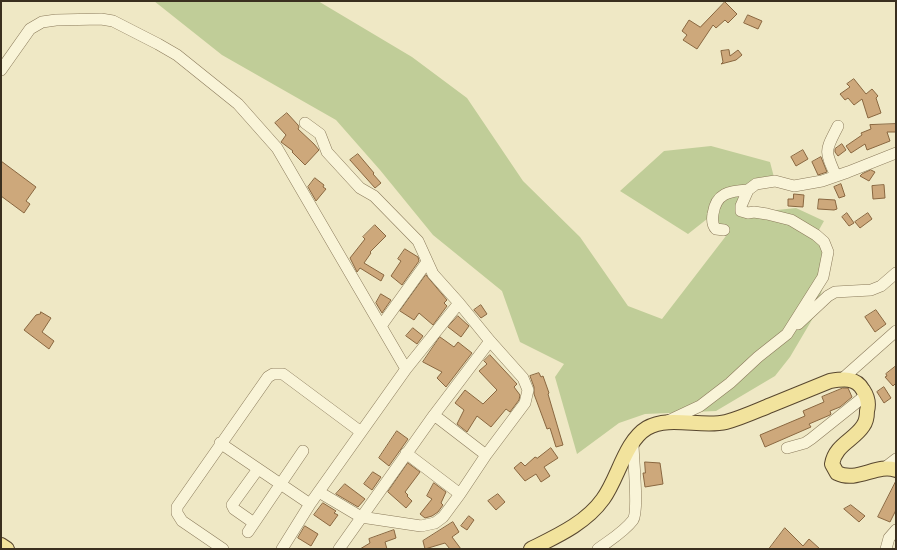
<!DOCTYPE html>
<style>
body{margin:0}
#map{position:relative;width:897px;height:550px;overflow:hidden;background:#efe8c5;font-family:"Times New Roman",serif}
canvas{display:block}
.frame{position:absolute;inset:0;border:2px solid #3a2f1f;pointer-events:none}
</style>
<div id="map">
<canvas width="897" height="550"></canvas>
<div class="frame"></div>
</div>
<script>
const ctx = document.querySelector('canvas').getContext('2d');
ctx.lineJoin = 'round';
function fill(path, color) { ctx.fillStyle = color; ctx.fill(path, 'evenodd'); }
function strokePath(path, color, width, dash) { ctx.strokeStyle = color; ctx.lineWidth = width; ctx.lineCap = dash ? 'butt' : 'round'; ctx.setLineDash(dash || []); ctx.stroke(path); }
const green = new Path2D(`
 M 154,1 L 318,1 L 412,57 L 467,98 L 523,181 L 580,237 L 628,306 L 662,319 L 729,232 L 707,219 L 688,234 L 620,191 L 664,151 L 711,146 L 770,162 L 775,181 L 756,184 L 741,206 L 748,213 L 796,208 L 824,221 L 816,235 L 832,259 L 813,318 L 790,357 L 775,376 L 716,411 L 645,414 L 619,423 L 577,454 L 555,377 L 564,364 L 520,342 L 502,291 L 433,235 L 380,170 L 336,120 L 222,55 Z`);
const building = new Path2D(`
 M 725,2 L 737,14 L 728,23 L 725,20 L 716,28 L 713,25 L 697,49 L 683,40 L 687,35 L 682,31 L 689,20 L 700,27 Z
 M 748,15 L 762,21 L 758,29 L 744,23 Z
 M 729,50 L 730,56 L 738,50 L 742,55 L 736,60 L 721,64 L 723,62 L 721,51 Z
 M 854,79 L 866,94 L 872,89 L 878,96 L 876,98 L 881,113 L 868,118 L 862,99 L 854,105 L 848,98 L 845,100 L 840,94 L 850,87 L 847,84 Z
 M 287,113 L 298,125 L 299,127 L 298,129 L 314,144 L 319,150 L 305,165 L 292,152 L 293,151 L 281,142 L 286,135 L 275,123 Z
 M 896,124 L 896,132 L 887,132 L 890,141 L 867,150 L 865,144 L 851,153 L 846,146 L 862,135 L 861,133 L 871,129 L 870,125 Z
 M 842,144 L 846,150 L 838,156 L 835,152 L 835,149 Z
 M 803,150 L 808,159 L 796,166 L 791,157 Z
 M 358,154 L 374,173 L 373,174 L 381,183 L 375,188 L 350,160 Z
 M 821,157 L 827,172 L 818,175 L 812,162 Z
 M 1,161 L 36,187 L 26,201 L 30,204 L 24,213 L 1,196 Z
 M 871,170 L 875,172 L 869,181 L 860,176 L 862,174 Z
 M 315,178 L 324,185 L 323,187 L 326,189 L 316,201 L 308,187 Z
 M 841,184 L 845,196 L 839,198 L 834,187 Z
 M 884,185 L 885,198 L 873,199 L 872,186 Z
 M 794,194 L 804,195 L 803,207 L 788,206 L 788,199 L 793,199 Z
 M 819,199 L 835,200 L 837,209 L 834,210 L 818,209 Z
 M 847,213 L 854,223 L 849,226 L 842,217 Z
 M 868,213 L 872,219 L 860,228 L 855,222 Z
 M 375,225 L 386,236 L 370,252 L 371,253 L 364,263 L 384,275 L 381,281 L 360,268 L 357,272 L 350,258 L 365,239 L 363,237 Z
 M 405,249 L 418,257 L 419,261 L 402,285 L 391,276 L 401,261 L 398,259 Z
 M 426,275 L 447,300 L 444,303 L 447,306 L 433,325 L 419,313 L 414,320 L 400,311 Z
 M 381,294 L 391,300 L 382,313 L 376,303 Z
 M 481,305 L 487,314 L 481,318 L 474,310 Z
 M 876,310 L 886,324 L 875,332 L 865,317 Z
 M 41,312 L 51,318 L 42,332 L 54,341 L 49,349 L 24,330 L 36,315 L 40,314 Z
 M 458,316 L 469,326 L 461,337 L 448,327 Z
 M 413,328 L 423,336 L 417,344 L 406,336 Z
 M 440,337 L 454,347 L 458,342 L 472,353 L 446,387 L 437,378 L 442,372 L 423,362 Z
 M 490,355 L 517,384 L 514,387 L 520,395 L 519,400 L 510,412 L 506,409 L 491,427 L 477,416 L 467,432 L 457,424 L 464,410 L 455,403 L 465,390 L 483,404 L 497,390 L 479,371 L 487,364 L 484,361 Z
 M 896,366 L 896,383 L 893,386 L 885,377 L 887,376 L 886,374 Z
 M 539,373 L 541,377 L 543,376 L 549,393 L 548,394 L 563,445 L 556,447 L 550,428 L 547,429 L 534,394 L 534,387 L 530,376 Z
 M 884,387 L 891,398 L 884,403 L 877,392 Z
 M 843,388 L 848,388 L 852,397 L 840,407 L 830,411 L 831,414 L 830,415 L 809,424 L 811,427 L 765,447 L 760,435 L 805,416 L 803,411 L 824,402 L 822,397 Z
 M 397,431 L 408,439 L 389,466 L 379,458 Z
 M 551,448 L 558,458 L 544,467 L 550,476 L 541,482 L 536,474 L 525,481 L 514,468 L 521,462 L 525,466 L 535,457 L 537,458 Z
 M 645,462 L 660,463 L 663,484 L 645,487 L 643,473 L 645,473 Z
 M 408,463 L 420,472 L 405,492 L 408,495 L 407,496 L 412,501 L 406,508 L 388,492 Z
 M 373,472 L 381,477 L 372,490 L 364,484 Z
 M 896,481 L 896,510 L 890,522 L 878,517 Z
 M 434,483 L 446,492 L 441,503 L 443,505 L 438,512 L 432,516 L 425,518 L 420,514 L 432,499 L 427,496 Z
 M 345,484 L 365,499 L 358,507 L 336,494 Z
 M 498,494 L 505,502 L 496,510 L 488,501 Z
 M 323,503 L 336,511 L 334,513 L 338,515 L 330,526 L 314,515 Z
 M 851,505 L 865,516 L 859,522 L 844,509 Z
 M 469,516 L 474,520 L 467,530 L 461,526 Z
 M 453,522 L 459,532 L 452,537 L 461,549 L 450,549 L 445,543 L 425,549 L 423,541 Z
 M 305,526 L 318,534 L 311,546 L 298,538 Z
 M 785,528 L 803,546 L 809,539 L 820,549 L 769,549 Z
 M 394,530 L 396,538 L 385,542 L 387,549 L 360,549 L 370,543 L 369,539 Z`);
const minor = new Path2D(`
 M 1,70 L 30,29 L 42,22 L 56,20 L 101,19 L 113,21 L 158,44 L 177,55 L 238,104 L 277,148 L 406,369
 M 305,123 L 320,134 L 327,152 L 360,188 L 374,196 L 418,241 L 433,274 L 459,303 L 490,341 L 523,378 L 528,390 L 525,403 L 486,455 L 460,494 L 443,517 L 435,523 L 421,526 L 361,517 L 319,492
 M 836,176 C 824,149 825,152 838,126
 M 724,230 L 716,229 C 712,225 712,220 713,214 C 716,193 729,191 748,190
 M 798,324 L 828,296 L 835,292 L 871,290 L 881,286 L 896,273
 M 381,326 L 427,262
 M 842,379 L 896,331
 M 434,415 L 486,455
 M 668,421 L 700,406 L 730,383 L 758,357 L 787,334 L 823,277 L 828,252 L 824,242 L 816,235 L 791,220 L 767,214 L 754,212 L 748,213 L 741,211 L 741,206 L 748,190 L 756,184 L 775,181 L 794,186 L 822,181 L 848,172 L 896,153
 M 220,443 L 310,504
 M 787,448 L 805,443 L 811,439 L 866,395
 M 406,453 L 460,494
 M 883,469 L 896,459
 M 254,523 L 234,509 L 232,505 L 258,469
 M 248,532 L 303,451
 M 223,549 L 182,521 L 177,513 L 177,507 L 268,377 L 273,374 L 283,374 L 361,432
 M 282,549 L 310,504 L 406,369 L 459,303
 M 339,549 L 434,415 L 490,341
 M 598,549 C 610,540 624,532 633,520 C 639,511 633,457 633,443
 M 886,549 L 889,538 L 896,530`);
const major = new Path2D(`
 M 1,545 L 7,549
 M 531,549 C 557,536 586,523 603,499 C 618,479 625,441 647,428 C 669,415 702,428 726,422 C 741,418 756,411 771,405 C 791,397 810,389 830,381 C 843,379 856,377 863,390 C 867,396 869,404 867,411 C 867,416 866,422 863,426 C 854,440 835,445 832,464 L 837,473 C 857,483 877,463 896,470`);
fill(green, '#c0cd98');
fill(building, '#cda87b');
strokePath(building, '#896740', 1);
strokePath(minor, '#8a7a5b', 12);
strokePath(major, '#58472f', 16);
strokePath(minor, '#f9f4d8', 11);
strokePath(major, '#f2e39d', 14);
</script>
